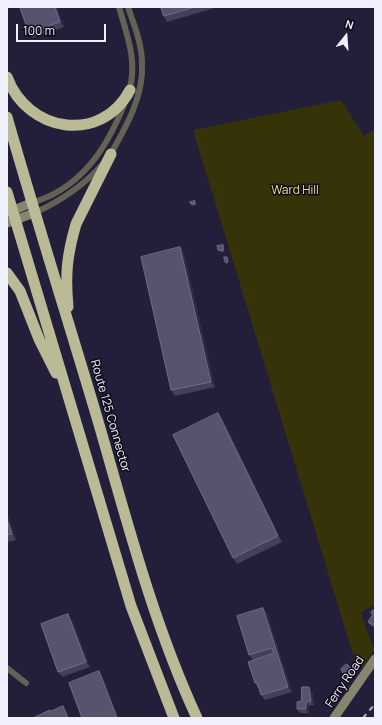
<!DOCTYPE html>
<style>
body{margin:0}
#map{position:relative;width:382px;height:725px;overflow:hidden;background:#231f3a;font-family:Manrope,sans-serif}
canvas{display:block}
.frame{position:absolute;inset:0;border:8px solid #f1f0ff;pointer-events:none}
.north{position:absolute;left:326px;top:16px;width:40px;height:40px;-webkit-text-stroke:3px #0d0b17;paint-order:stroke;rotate:17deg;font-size:11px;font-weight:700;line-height:16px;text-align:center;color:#f1f0ff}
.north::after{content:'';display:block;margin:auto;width:14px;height:18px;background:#f1f0ff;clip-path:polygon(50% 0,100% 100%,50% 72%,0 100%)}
.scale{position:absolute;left:16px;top:24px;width:90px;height:18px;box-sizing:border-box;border:2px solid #f1f0ff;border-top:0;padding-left:5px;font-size:12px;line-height:14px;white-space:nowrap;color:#f1f0ff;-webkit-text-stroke:3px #0d0b17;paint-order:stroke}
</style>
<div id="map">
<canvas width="382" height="725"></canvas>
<div class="frame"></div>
<div class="north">N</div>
<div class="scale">100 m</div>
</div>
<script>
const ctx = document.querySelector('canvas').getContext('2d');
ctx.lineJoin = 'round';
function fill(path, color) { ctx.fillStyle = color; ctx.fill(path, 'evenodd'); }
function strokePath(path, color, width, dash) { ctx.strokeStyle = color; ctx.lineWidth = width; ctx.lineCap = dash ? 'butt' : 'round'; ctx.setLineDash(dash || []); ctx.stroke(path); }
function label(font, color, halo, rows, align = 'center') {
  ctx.font = font + ' Manrope,sans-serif'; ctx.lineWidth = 3; ctx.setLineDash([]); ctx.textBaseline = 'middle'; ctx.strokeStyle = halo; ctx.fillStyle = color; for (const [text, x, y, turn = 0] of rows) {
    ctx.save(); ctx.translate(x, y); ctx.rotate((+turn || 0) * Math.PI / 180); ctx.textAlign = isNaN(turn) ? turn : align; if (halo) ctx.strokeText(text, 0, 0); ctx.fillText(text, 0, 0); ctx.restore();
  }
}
const green = new Path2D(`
 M 341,100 L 364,136 L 375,129 L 375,604 L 361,613 L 374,650 L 363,668 L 355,661 L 193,130 Z`);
const street = new Path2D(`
 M 119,7 C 127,35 138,62 129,91
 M 110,155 C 126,127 144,96 142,63 C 142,44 134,25 128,7
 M 31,203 C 80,189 106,150 124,105
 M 34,213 C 61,201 82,187 102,165
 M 7,668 L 26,683`);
const secondary = new Path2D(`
 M 7,213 L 31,203
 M 7,223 L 34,213
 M 334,718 L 375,659`);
const highway = new Path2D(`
 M 7,77 C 27,132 101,145 130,90
 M 7,117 C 36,219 68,320 98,421 C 127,521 153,623 197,718
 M 7,192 L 131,606 L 174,718
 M 7,273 L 20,291 L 39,339 L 56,373
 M 68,307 C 65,274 67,255 76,224 L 111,154`);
const rail = new Path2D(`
 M 363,718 L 375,704`);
const wall = new Path2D(`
 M 20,7 L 57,7 L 64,27 L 32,38 L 29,32 Z
 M 161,7 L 218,7 L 167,22 L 164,16 Z
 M 195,201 L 196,205 L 192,206 L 191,204 Z
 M 223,245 L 224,246 L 224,252 L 219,251 L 218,250 Z
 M 180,247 L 184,253 L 215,387 L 175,396 L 171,390 Z
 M 222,418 L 282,542 L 237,564 L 233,558 Z
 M 7,516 L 9,518 L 16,540 L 7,542 Z
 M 263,608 L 267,613 L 292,692 L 265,700 L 261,695 L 259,688 L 258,688 L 255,683 L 253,660 L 249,655 Z
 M 375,612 L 375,628 L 370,625 L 368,622 L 373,615 L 371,613 Z
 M 72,620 L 90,667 L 62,677 L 58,672 Z
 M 341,669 L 353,671 L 355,674 L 347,680 Z
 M 312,691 L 314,705 L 309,706 L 309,713 L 300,713 L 297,709 L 301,701 Z`);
const shadedWall = new Path2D(`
 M 55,7 L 57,7 L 64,27 L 60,22 Z
 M 180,247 L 184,253 L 215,387 L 211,382 Z
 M 218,413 L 222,418 L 282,542 L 278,536 Z
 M 7,516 L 9,518 L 16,540 L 12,534 L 7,519 Z
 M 263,608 L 267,613 L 292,692 L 288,687 Z
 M 68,614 L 72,620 L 90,667 L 86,662 Z
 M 99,671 L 103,677 L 119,718 L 117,718 Z
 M 309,687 L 312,691 L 314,705 L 311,701 Z
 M 306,702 L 309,706 L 309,713 L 306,709 Z
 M 63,706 L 67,712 L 70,718 L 68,718 Z`);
const building = new Path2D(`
 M 20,7 L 55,7 L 60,22 L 29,32 Z
 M 161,7 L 195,7 L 164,16 Z
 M 195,201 L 195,204 L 191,204 L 190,202 Z
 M 223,245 L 223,251 L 218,250 L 217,246 Z
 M 180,247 L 211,382 L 171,390 L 141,257 Z
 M 224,257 L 227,257 L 228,262 L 226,263 Z
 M 218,413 L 278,536 L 233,558 L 173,435 Z
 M 7,519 L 12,534 L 7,535 Z
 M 263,608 L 288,687 L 261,695 L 257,682 L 255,683 L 248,662 L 274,653 L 272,648 L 249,655 L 237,616 Z
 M 373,610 L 375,612 L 375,626 L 368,622 L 373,614 L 371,613 Z
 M 68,614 L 86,662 L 58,672 L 41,624 Z
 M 347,664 L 353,671 L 345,677 L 341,669 Z
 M 99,671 L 117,718 L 82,718 L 69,683 Z
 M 302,687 L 309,687 L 311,701 L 306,702 L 306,709 L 297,709 L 297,702 L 301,701 Z
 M 63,706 L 68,718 L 33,718 L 50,710 L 51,711 Z`);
const parkNames = [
 ["Ward Hill",295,191]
];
const streetNames = [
 ["Route 125 Connector",110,416,74],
 ["Ferry Road",345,682,-56]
];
fill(green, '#363309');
strokePath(street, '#636254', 6);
strokePath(secondary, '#86866f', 9);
strokePath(highway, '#bbba96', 11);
strokePath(rail, '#b7b6c8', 2, [5, 5]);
fill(wall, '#44405c');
fill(shadedWall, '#2f2b47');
fill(building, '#57536e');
strokePath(building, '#6f6c84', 1);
label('12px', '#e8e389', '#0d0b17', parkNames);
label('12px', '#f1f0ff', '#0d0b17', streetNames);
</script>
